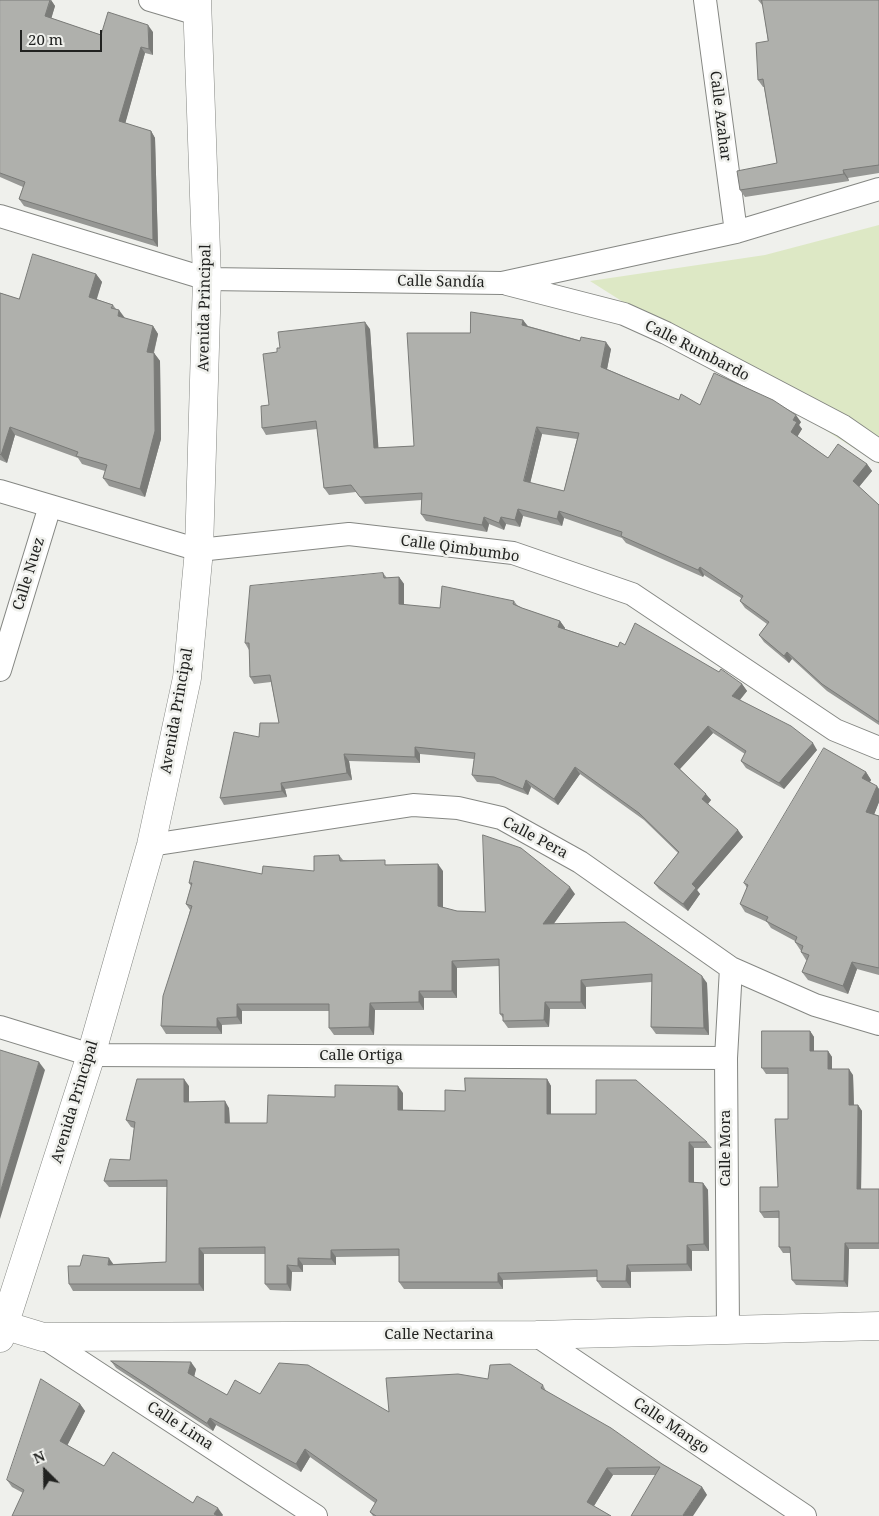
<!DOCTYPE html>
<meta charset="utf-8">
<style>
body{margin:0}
#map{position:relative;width:879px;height:1516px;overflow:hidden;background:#eff0ec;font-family:"Noto Serif",serif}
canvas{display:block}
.north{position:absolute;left:20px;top:1446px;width:50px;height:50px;-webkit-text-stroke:4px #eff0ec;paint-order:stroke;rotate:337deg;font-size:14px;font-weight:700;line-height:20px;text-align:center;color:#212220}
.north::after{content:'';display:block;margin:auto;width:18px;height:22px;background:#212220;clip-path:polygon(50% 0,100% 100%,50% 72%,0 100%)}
.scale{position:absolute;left:20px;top:30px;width:82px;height:22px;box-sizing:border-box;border:2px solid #212220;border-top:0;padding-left:6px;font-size:15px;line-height:18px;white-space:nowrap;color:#212220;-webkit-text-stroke:4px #eff0ec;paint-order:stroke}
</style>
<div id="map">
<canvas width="879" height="1516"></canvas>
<div class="north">N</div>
<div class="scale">20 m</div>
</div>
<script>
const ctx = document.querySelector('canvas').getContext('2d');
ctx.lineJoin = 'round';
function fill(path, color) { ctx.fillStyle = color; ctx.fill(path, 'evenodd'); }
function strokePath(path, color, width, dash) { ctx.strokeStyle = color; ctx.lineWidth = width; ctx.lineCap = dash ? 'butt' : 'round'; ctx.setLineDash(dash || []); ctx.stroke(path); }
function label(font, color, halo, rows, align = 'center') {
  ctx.font = font + ' "Noto Serif",serif'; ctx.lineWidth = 5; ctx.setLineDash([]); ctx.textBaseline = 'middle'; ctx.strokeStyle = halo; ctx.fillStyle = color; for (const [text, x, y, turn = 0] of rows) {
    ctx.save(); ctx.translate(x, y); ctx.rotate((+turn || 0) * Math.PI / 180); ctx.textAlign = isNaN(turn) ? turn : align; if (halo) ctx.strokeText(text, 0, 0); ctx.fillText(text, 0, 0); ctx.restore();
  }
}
const green = new Path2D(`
 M 879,225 L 879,464 L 590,281 L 765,255 Z`);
const minor = new Path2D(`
 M 150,0 L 197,14
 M 705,0 L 736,232
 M 0,216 L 207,279 L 502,283 L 736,232 L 879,189
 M 507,284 L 624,314 L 666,333 L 843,426 L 879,451
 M 0,491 L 199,550 L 349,534 L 513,553 L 632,594 L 835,730 L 879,748
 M 0,670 L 50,506
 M 151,845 L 413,805 L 458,808 L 501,818 L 580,862 L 731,968 L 815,1005 L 879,1024
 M 0,1027 L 91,1055 L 726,1058
 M 728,1329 L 726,1058 L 731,968
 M 536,1335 L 805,1516
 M 43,1337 L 316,1516`);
const tertiary = new Path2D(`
 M 0,1324 L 43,1337 L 536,1335 L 879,1326
 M 0,1338 L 91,1055 L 151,845 L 187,678 L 199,550 L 207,279 L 197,0`);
const wall = new Path2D(`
 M 0,0 L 51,0 L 55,6 L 51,18 L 101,35 L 153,32 L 153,55 L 145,53 L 125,123 L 151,131 L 155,138 L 158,247 L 24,206 L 19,199 L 23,187 L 0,177 Z
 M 758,0 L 879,0 L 879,173 L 848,178 L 849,181 L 745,197 L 740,190 L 777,163 L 764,87 L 763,87 L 758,80 L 768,41 L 763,6 Z
 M 96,274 L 102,282 L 96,299 L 113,305 L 116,309 L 124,318 L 153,326 L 158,334 L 154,353 L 160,361 L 161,439 L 145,497 L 109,486 L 103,478 L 105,471 L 82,464 L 78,458 L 15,435 L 7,463 L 0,460 L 0,293 L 19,299 Z
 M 523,320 L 528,326 L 611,349 L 607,369 L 679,400 L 700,405 L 801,422 L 799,425 L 802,429 L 797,436 L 828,458 L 867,464 L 872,471 L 859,487 L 879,505 L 879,725 L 827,691 L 792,659 L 789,663 L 764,642 L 759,635 L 767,624 L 745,608 L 740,601 L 741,598 L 704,575 L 703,577 L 626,543 L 622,538 L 564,518 L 562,526 L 523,516 L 520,527 L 506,524 L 504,530 L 489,524 L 487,532 L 426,521 L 421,514 L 422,500 L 365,504 L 356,492 L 329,495 L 324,488 L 317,429 L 266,435 L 262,428 L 269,405 L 277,352 L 280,348 L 370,329 L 378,448 L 414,446 L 470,333 ZM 542,434 L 577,439 L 564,491 L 530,483 Z
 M 383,573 L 387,578 L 399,577 L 404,584 L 404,605 L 440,608 L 514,601 L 517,605 L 522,608 L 560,621 L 565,628 L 565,629 L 618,647 L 625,645 L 719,672 L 742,684 L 747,691 L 740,700 L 817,750 L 784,789 L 746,768 L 741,761 L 745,754 L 713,733 L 680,769 L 711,800 L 708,804 L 743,837 L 697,890 L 700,894 L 688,911 L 659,889 L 654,883 L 678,853 L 644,820 L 580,774 L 558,805 L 531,787 L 528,795 L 499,784 L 477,782 L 472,775 L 474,759 L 420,754 L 420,763 L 349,761 L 352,780 L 285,789 L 287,797 L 224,805 L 220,798 L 259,737 L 279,723 L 271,682 L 254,684 L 250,677 L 249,650 L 245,643 Z
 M 866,772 L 871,780 L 870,782 L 879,789 L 879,802 L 874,814 L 879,816 L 879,975 L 857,969 L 848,994 L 808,980 L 802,972 L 807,960 L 806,960 L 801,952 L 801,951 L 795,942 L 795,941 L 771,928 L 767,922 L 745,912 L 740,904 L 747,888 L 744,883 Z
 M 339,855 L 343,860 L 443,871 L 443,908 L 457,911 L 485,912 L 575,894 L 553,924 L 707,983 L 709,1035 L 656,1034 L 651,1027 L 652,982 L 586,987 L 586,1009 L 550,1009 L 549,1027 L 508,1028 L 503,1021 L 503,1018 L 500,1014 L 499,966 L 457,968 L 457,998 L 424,998 L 424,1010 L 375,1010 L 374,1035 L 334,1035 L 329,1028 L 329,1011 L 242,1011 L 242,1024 L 222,1025 L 222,1034 L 166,1034 L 161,1026 L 190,910 L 186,904 L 191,886 L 189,883 L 262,874 L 314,871 Z
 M 810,1031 L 814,1037 L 814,1051 L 828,1051 L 832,1057 L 832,1069 L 853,1075 L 854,1105 L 858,1105 L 862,1111 L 861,1189 L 879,1189 L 879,1249 L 849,1249 L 848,1287 L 796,1285 L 792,1280 L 790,1253 L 783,1253 L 779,1247 L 779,1218 L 764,1218 L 760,1212 L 778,1187 L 788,1119 L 788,1074 L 766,1074 L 762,1068 Z
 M 547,1079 L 551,1086 L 551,1114 L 707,1142 L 712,1148 L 694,1148 L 694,1182 L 703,1183 L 708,1190 L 709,1251 L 692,1251 L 692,1271 L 631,1272 L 631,1288 L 602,1288 L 597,1281 L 597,1277 L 503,1280 L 503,1289 L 404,1289 L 399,1282 L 399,1256 L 336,1257 L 336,1265 L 303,1265 L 303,1272 L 292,1272 L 291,1291 L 270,1290 L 265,1284 L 265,1254 L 204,1254 L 204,1291 L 73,1291 L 69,1284 L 113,1264 L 166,1262 L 167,1187 L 109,1187 L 104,1181 L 130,1160 L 134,1128 L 131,1127 L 126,1120 L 189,1086 L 189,1102 L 229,1108 L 230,1123 L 267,1123 L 335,1097 L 403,1093 L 403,1110 L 445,1111 L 465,1091 Z
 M 111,1361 L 196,1369 L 194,1377 L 227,1395 L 260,1394 L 389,1412 L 488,1379 L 543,1385 L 546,1391 L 662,1464 L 702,1487 L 707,1495 L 655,1475 L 613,1475 L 594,1506 L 611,1516 L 373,1516 L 370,1512 L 375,1503 L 310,1457 L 301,1472 L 216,1425 L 213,1431 L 116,1368 Z
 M 80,1404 L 85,1411 L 67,1445 L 104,1466 L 223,1515 L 222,1516 L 12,1516 L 23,1493 L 12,1487 L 7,1480 Z`);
const shadedWall = new Path2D(`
 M 51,0 L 55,6 L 50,23 L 45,16 Z
 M 148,25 L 153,32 L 153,55 L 149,49 Z
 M 141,47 L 145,53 L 124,128 L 119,121 Z
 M 151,131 L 155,138 L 158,247 L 153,240 Z
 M 843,170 L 848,178 L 849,181 L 844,174 Z
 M 96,274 L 102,282 L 95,305 L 89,297 Z
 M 119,310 L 125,318 L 118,316 Z
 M 523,320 L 528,327 L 522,325 Z
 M 365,322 L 370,329 L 379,455 L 374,448 Z
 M 153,326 L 158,334 L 152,359 L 147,352 Z
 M 606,342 L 611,349 L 606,374 L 601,367 Z
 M 154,353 L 160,361 L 161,439 L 145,497 L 140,489 Z
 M 796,415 L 801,422 L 799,425 L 802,429 L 796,439 L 791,432 L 793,420 Z
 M 10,427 L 15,435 L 7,463 L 1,455 Z
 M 537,427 L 542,434 L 529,488 L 524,481 Z
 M 867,464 L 872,471 L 858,488 L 853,481 Z
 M 518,509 L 523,516 L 520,527 L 515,520 Z
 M 559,511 L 564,518 L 562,526 L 557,519 Z
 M 484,517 L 489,524 L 487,532 L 482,525 Z
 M 501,517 L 506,524 L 504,530 L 499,523 Z
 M 700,567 L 704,575 L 703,577 L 698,570 Z
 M 399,577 L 404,584 L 404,611 L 399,604 Z
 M 560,621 L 565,628 L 563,634 L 558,627 Z
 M 787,652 L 792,659 L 789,663 L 784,656 Z
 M 742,684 L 747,691 L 737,703 L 732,696 Z
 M 708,726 L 713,733 L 678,771 L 674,764 Z
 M 813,743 L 817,750 L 784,789 L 779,783 Z
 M 415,747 L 420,754 L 420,763 L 415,757 Z
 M 344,754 L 349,761 L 352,780 L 347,773 Z
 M 575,767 L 580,774 L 558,805 L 554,799 Z
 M 866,772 L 871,780 L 868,785 L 862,778 Z
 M 526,780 L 531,787 L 528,795 L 523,789 Z
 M 281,783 L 285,789 L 287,797 L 282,791 Z
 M 877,786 L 879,789 L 879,802 L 872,820 L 866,812 Z
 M 706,794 L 711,800 L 707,805 L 702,799 Z
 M 738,830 L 743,837 L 697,890 L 700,894 L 688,911 L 683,904 L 692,884 Z
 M 438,864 L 443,871 L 443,914 L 438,906 Z
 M 570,887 L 575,894 L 548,932 L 543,924 Z
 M 452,961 L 457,968 L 457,998 L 452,991 Z
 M 852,962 L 857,969 L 848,994 L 843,986 Z
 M 702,976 L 707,983 L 709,1035 L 704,1028 Z
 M 581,980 L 586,987 L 586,1009 L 581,1002 Z
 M 419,991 L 424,998 L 424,1010 L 419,1002 Z
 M 545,1002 L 550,1009 L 549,1027 L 544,1020 Z
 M 370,1003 L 375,1010 L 374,1035 L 369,1027 Z
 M 237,1004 L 242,1011 L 242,1024 L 237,1017 Z
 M 217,1018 L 222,1025 L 222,1034 L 217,1027 Z
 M 810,1031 L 814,1037 L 814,1057 L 810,1051 Z
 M 828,1051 L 832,1057 L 832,1075 L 828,1069 Z
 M 39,1062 L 45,1070 L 0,1219 L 0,1193 Z
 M 849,1069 L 853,1075 L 854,1111 L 849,1105 Z
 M 184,1079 L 189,1086 L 189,1109 L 184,1102 Z
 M 547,1079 L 551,1086 L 551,1120 L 547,1114 Z
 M 398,1086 L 403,1093 L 403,1117 L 398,1110 Z
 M 225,1101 L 229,1108 L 230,1130 L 225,1123 Z
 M 858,1105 L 862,1111 L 861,1195 L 857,1189 Z
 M 689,1142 L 694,1148 L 694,1189 L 689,1182 Z
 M 703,1183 L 708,1190 L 709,1251 L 704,1244 Z
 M 845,1243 L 849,1249 L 848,1287 L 844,1281 Z
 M 687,1245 L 692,1251 L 692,1271 L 687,1264 Z
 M 199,1248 L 204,1254 L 204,1291 L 199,1284 Z
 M 331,1250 L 336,1257 L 336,1265 L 331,1259 Z
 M 109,1258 L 114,1265 L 108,1265 Z
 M 298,1258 L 303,1265 L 303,1272 L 298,1266 Z
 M 287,1265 L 292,1272 L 291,1291 L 287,1284 Z
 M 627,1265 L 631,1272 L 631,1288 L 626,1281 Z
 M 498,1273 L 503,1280 L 503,1289 L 498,1282 Z
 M 191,1362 L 196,1369 L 193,1381 L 188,1373 Z
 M 80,1404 L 85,1411 L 66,1448 L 60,1441 Z
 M 210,1418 L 216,1425 L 213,1431 L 207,1423 Z
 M 305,1449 L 310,1457 L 301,1472 L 296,1464 Z
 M 607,1468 L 613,1475 L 592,1509 L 587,1502 Z
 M 702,1487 L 707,1495 L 693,1516 L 683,1516 L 683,1515 Z
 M 218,1508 L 223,1515 L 222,1516 L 216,1516 L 214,1514 Z`);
const building = new Path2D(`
 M 0,0 L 50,0 L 45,16 L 101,35 L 108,12 L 148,25 L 149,49 L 141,47 L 119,121 L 151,131 L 153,240 L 19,199 L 25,182 L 0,173 Z
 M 762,0 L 879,0 L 879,165 L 843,170 L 844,174 L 740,190 L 737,171 L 777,163 L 763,79 L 758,80 L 756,43 L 768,41 Z
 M 33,254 L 96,274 L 89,297 L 113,305 L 111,308 L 119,310 L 118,316 L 153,326 L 147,352 L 154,353 L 155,431 L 140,489 L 103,478 L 107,465 L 76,456 L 78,452 L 10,427 L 1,455 L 0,454 L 0,293 L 19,299 Z
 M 471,312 L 523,320 L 522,325 L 580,341 L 581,337 L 606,342 L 601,367 L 679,400 L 681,394 L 700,405 L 714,373 L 773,400 L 796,415 L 793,420 L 797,422 L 791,432 L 828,458 L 838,444 L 867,464 L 853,481 L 879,505 L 879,722 L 822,684 L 787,652 L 784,656 L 759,635 L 769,622 L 740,601 L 743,596 L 700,567 L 698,570 L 621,536 L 622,532 L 559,511 L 557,519 L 518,509 L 515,520 L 501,517 L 499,523 L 484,517 L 482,525 L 421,514 L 422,493 L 360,497 L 351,485 L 324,488 L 316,421 L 262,428 L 261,406 L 269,405 L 263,354 L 277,352 L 277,348 L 280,348 L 278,332 L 365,322 L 374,448 L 414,446 L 407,333 L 470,333 ZM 537,427 L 579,433 L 564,491 L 524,481 Z
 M 383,573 L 384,578 L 399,577 L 399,604 L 440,608 L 442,586 L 514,601 L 513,604 L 522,608 L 560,621 L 558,627 L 618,647 L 620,642 L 625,645 L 635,623 L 719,672 L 721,669 L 742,684 L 732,696 L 791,726 L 813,743 L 779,783 L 741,761 L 746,751 L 708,726 L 674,764 L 706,794 L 702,799 L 738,830 L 692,884 L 696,888 L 683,904 L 654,883 L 679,852 L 639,813 L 575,767 L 554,799 L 526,780 L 523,789 L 494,777 L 472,775 L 475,753 L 415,747 L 415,757 L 344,754 L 347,773 L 281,783 L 282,791 L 220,798 L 234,732 L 259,737 L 260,723 L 279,723 L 270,675 L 250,677 L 249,643 L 245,643 L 250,586 Z
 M 824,748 L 866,772 L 862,778 L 877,786 L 866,812 L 879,816 L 879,968 L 852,962 L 843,986 L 802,972 L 809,955 L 801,952 L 803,946 L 795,942 L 797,937 L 766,921 L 768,917 L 740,904 L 748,885 L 744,883 Z
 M 483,835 L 521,848 L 570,887 L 543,924 L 625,922 L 702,976 L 704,1028 L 651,1027 L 652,974 L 581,980 L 581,1002 L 545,1002 L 544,1020 L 503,1021 L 503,1014 L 500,1014 L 499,959 L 452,961 L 452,991 L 419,991 L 419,1002 L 370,1003 L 369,1027 L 329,1028 L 329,1004 L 237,1004 L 237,1017 L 217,1018 L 217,1027 L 161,1026 L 163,996 L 192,906 L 186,904 L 192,883 L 189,883 L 194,861 L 262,874 L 263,866 L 314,871 L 314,856 L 339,855 L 340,861 L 385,860 L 385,865 L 438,864 L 438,906 L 457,911 L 485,912 Z
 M 762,1031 L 810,1031 L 810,1051 L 828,1051 L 828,1069 L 849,1069 L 849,1105 L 858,1105 L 857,1189 L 879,1189 L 879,1243 L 845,1243 L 844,1281 L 792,1280 L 790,1247 L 779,1247 L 779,1211 L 760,1212 L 760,1187 L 778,1187 L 775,1119 L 788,1119 L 788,1068 L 762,1068 Z
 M 0,1050 L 39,1062 L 0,1193 Z
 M 465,1078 L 547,1079 L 547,1114 L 596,1114 L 596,1080 L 636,1080 L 707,1142 L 689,1142 L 689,1182 L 703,1183 L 704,1244 L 687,1245 L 687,1264 L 627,1265 L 626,1281 L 597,1281 L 597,1270 L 498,1273 L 498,1282 L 399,1282 L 399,1249 L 331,1250 L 331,1259 L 298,1258 L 298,1266 L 287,1265 L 287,1284 L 265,1284 L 265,1247 L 199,1248 L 199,1284 L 69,1284 L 68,1266 L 80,1266 L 83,1255 L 109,1258 L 108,1265 L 166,1262 L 167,1180 L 104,1181 L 110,1159 L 130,1160 L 135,1122 L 126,1120 L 137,1079 L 184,1079 L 184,1102 L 225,1101 L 225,1123 L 267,1123 L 268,1095 L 335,1097 L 335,1085 L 398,1086 L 398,1110 L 445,1111 L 445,1090 L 465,1091 Z
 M 111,1361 L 191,1362 L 188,1373 L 227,1395 L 235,1380 L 260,1394 L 279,1363 L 308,1365 L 389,1412 L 386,1378 L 458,1374 L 488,1379 L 490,1365 L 510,1364 L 543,1385 L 541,1388 L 611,1428 L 662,1464 L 702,1487 L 683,1515 L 684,1516 L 631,1516 L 660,1467 L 607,1468 L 587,1502 L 611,1516 L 376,1516 L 370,1512 L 377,1500 L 305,1449 L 296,1464 L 210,1418 L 207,1423 Z
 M 41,1379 L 80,1404 L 60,1441 L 104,1466 L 113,1452 L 193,1503 L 197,1496 L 218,1508 L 214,1514 L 218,1516 L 12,1516 L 24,1490 L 7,1480 Z`);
const streetNames = [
 ["Calle Azahar",720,116,83],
 ["Calle Sandía",441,282,1],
 ["Avenida Principal",205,308,-89],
 ["Calle Rumbardo",697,351,27],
 ["Calle Qimbumbo",460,549,8],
 ["Calle Nuez",29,574,-73],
 ["Avenida Principal",177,711,-80],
 ["Calle Pera",535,838,28],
 ["Calle Ortiga",361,1056],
 ["Avenida Principal",75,1102,-73],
 ["Calle Mora",726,1148,-90],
 ["Calle Nectarina",439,1335],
 ["Calle Lima",180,1426,33],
 ["Calle Mango",671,1426,34]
];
fill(green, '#dde8c5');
strokePath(minor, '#858783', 24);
strokePath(tertiary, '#858783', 29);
strokePath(minor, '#fff', 22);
strokePath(tertiary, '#fff', 28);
fill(wall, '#969794');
fill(shadedWall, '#7a7b78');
fill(building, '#afb0ac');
strokePath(building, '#7a7b78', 1);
label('15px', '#212220', '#eff0ec', streetNames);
</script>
